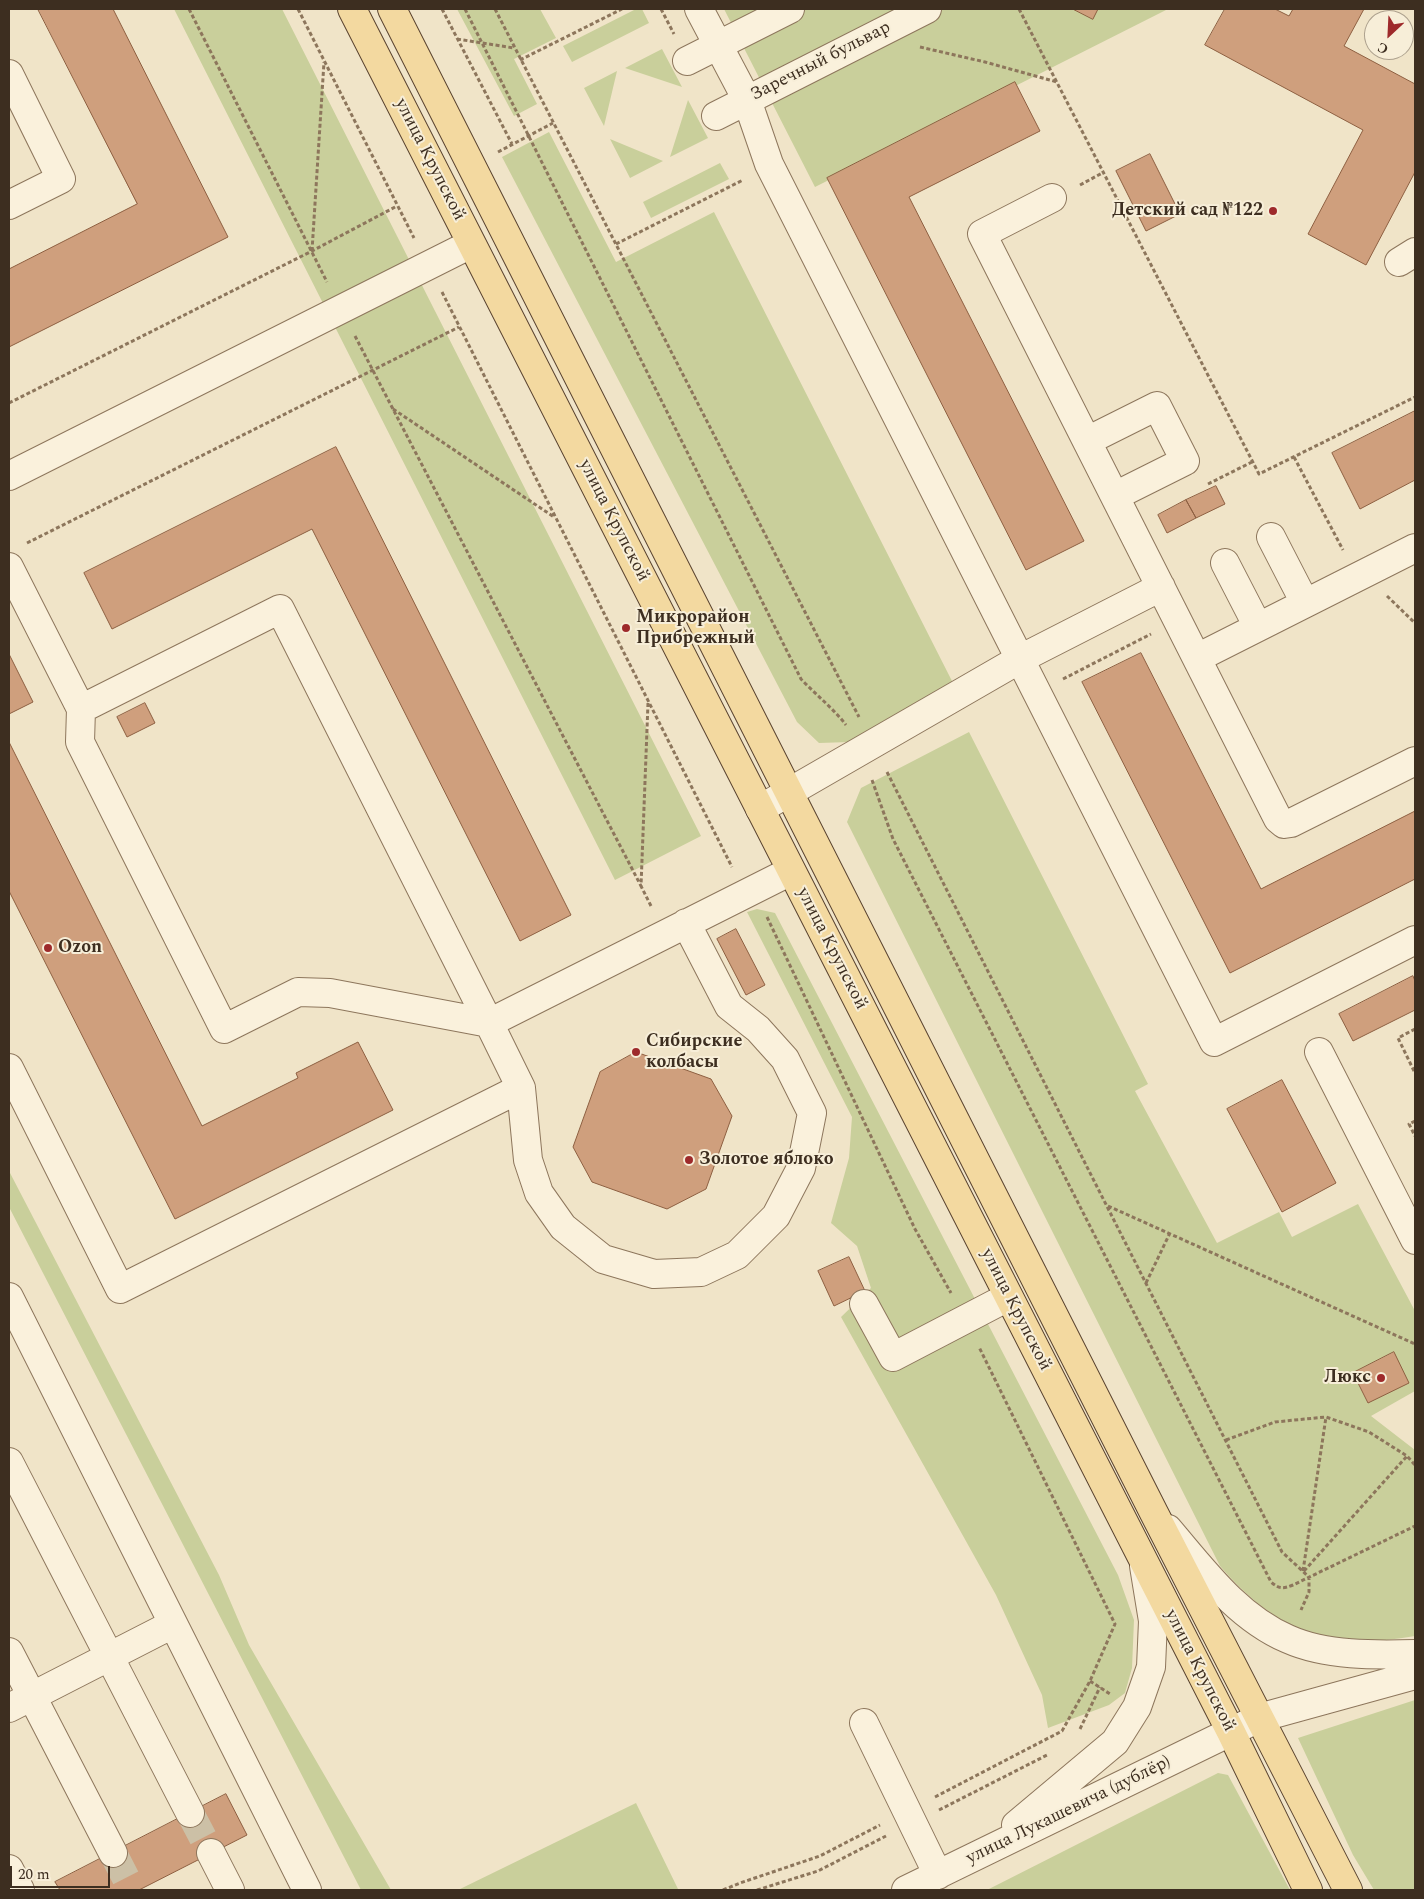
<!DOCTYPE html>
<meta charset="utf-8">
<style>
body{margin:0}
#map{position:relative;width:1424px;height:1899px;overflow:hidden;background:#f0e4c8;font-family:Spectral,serif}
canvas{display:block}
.frame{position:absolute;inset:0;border:10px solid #3d2e20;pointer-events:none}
.north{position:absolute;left:1364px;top:10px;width:50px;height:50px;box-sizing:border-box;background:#f7eed8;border:1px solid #ada18e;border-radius:50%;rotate:205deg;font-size:14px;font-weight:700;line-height:20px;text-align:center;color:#3d2e20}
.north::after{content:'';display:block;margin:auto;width:18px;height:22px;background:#9e2a2b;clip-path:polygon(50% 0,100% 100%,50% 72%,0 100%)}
.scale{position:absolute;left:10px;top:1866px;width:100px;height:22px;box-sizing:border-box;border:2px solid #3d2e20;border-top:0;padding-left:6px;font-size:15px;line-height:18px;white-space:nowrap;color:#3d2e20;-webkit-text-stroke:4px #f7eed8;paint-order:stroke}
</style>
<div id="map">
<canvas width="1424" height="1899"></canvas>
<div class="frame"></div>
<div class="north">С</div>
<div class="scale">20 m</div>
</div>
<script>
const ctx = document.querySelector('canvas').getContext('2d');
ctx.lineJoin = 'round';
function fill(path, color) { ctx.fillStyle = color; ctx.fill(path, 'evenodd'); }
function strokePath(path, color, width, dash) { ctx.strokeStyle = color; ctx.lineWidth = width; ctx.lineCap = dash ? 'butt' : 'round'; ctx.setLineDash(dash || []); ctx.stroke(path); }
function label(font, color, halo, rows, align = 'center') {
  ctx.font = font + ' Spectral,serif'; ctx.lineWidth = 4; ctx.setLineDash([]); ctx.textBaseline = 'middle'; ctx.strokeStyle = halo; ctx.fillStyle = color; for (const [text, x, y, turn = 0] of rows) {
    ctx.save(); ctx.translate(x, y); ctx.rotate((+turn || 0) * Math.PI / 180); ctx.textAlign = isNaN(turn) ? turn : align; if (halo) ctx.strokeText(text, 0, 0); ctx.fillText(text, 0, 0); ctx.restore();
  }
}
const green = new Path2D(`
 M 174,9 L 282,9 L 701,836 L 615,880 Z
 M 457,9 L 540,9 L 556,38 L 514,59 L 537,104 L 514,116 Z
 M 636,9 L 642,9 L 649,23 L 572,62 L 563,46 Z
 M 724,9 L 1168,9 L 815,187 Z
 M 662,49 L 682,87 L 625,68 Z
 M 617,71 L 604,126 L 584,88 Z
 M 688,100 L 708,138 L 670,157 Z
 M 549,132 L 616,262 L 714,212 L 953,683 L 850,742 L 819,743 L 797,722 L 502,157 Z
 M 610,139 L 663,161 L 630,178 Z
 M 720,163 L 729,179 L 651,218 L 643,202 Z
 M 969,732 L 1148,1084 L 1135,1091 L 1217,1243 L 1279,1212 L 1292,1237 L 1358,1204 L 1415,1311 L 1415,1391 L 1371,1416 L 1415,1450 L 1415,1636 C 1384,1641 1351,1645 1319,1638 C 1313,1637 1307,1633 1301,1630 C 1268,1615 1244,1594 1220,1566 L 847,822 L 861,788 ZM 1394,1352 L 1368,1403 L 1353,1373 Z
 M 757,909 L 775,913 L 1118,1575 L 1134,1620 L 1132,1668 L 1125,1693 L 1109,1705 L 1048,1728 L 1042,1695 L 996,1595 L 841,1317 L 871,1288 L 857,1246 L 831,1223 L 849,1158 L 852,1117 L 747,912 Z
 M 9,1171 L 219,1575 L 249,1645 L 391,1890 L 361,1890 L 9,1207 Z
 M 1415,1700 L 1415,1890 L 1374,1890 L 1353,1855 L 1298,1738 Z
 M 1218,1773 L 1228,1775 L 1290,1890 L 987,1890 Z
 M 636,1803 L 678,1889 L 458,1890 Z`);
const building = new Path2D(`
 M 38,9 L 113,9 L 228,237 L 9,347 L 9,269 L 137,204 Z
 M 1073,9 L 1098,9 L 1093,19 Z
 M 1225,9 L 1275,9 L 1289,16 L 1293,9 L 1364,9 L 1344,46 L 1415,84 L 1415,172 L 1366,265 L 1308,234 L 1363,130 L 1205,45 Z
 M 1015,82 L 1040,131 L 909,197 L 1084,541 L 1026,570 L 827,178 Z
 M 1150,154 L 1180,214 L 1146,231 L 1116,171 Z
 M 1415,411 L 1415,480 L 1360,509 L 1332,453 Z
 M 336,447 L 571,915 L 520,941 L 312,529 L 112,629 L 84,573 Z
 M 1216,486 L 1225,504 L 1196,518 L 1186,500 Z
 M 1186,500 L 1196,518 L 1167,533 L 1158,515 Z
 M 1141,653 L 1261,889 L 1415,811 L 1415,879 L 1230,973 L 1082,682 Z
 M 9,654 L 33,702 L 9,714 Z
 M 145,703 L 155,723 L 127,737 L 117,717 Z
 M 9,742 L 202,1126 L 298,1078 L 296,1073 L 358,1042 L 393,1110 L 175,1219 L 9,891 Z
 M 736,929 L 765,985 L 746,995 L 717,939 Z
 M 1413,976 L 1415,981 L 1415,1010 L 1353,1041 L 1339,1014 Z
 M 636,1052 L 711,1079 L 732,1116 L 706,1189 L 667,1209 L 592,1182 L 573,1147 L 600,1072 Z
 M 1282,1080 L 1336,1183 L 1282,1212 L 1227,1109 Z
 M 849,1257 L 865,1291 L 834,1306 L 818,1271 Z
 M 1394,1352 L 1409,1383 L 1368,1403 L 1353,1373 Z
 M 226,1794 L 247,1835 L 139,1890 L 60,1890 L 55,1882 Z`);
const minorTunnel = new Path2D(`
 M 190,1813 L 211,1853
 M 113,1853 L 132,1890`);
const path = new Path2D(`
 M 189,9 L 327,282
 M 298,9 L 414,238
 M 442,9 L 512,144
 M 465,9 L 801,679 C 816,695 833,708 846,725
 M 495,9 L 859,717
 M 661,9 L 674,34
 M 1019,9 L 1259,474 L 1415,397
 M 457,39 L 514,48
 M 920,47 L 985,62 L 1057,82
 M 520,60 L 622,9
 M 498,152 L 553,123
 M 1080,185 L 1104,172
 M 616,244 L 743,180
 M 312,251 L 324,62
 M 442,292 L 732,867
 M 355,336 L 641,886
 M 9,403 L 312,251 L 397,206
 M 393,409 L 554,517
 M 1294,457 L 1343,550
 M 1208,484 L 1252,462
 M 27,543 L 459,327
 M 1387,596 L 1415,623
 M 1063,679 L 1151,634
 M 648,703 L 641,886 L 651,906
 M 887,772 L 1282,1552 L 1309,1577 L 1309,1592 L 1301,1610
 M 872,780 L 893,839 L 1271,1582 C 1279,1589 1283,1589 1293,1585 L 1415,1526
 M 767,917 L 915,1229 L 951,1293
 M 1415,1029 L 1398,1038 L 1415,1073
 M 1415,1121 L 1409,1124 L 1415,1136
 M 1108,1206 L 1415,1344
 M 1146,1283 L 1169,1235
 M 1226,1440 L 1275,1422 L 1326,1417 L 1369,1432 L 1407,1456 L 1415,1465
 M 1303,1571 L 1326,1417
 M 1304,1571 L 1407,1456
 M 1090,1681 L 1110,1694
 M 1080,1729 L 1100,1687
 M 935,1797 L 1062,1731 L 1090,1681 L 1115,1624 L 979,1347
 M 939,1810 L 1049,1754
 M 723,1890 L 740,1883 L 820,1856 L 880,1825
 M 757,1890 L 818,1871 L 886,1836`);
const minor = new Path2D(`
 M 699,9 L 747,100 L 769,164 L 1214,1042 L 1415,940
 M 687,61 L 790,9
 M 9,74 L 61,179 L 9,205
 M 716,116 L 927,9
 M 1052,198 L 982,234 L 1278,819 L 1284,824 L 1291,823 L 1415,761
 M 1399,262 L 1415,252
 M 1087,441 L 1157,406 L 1185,461 L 1115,496
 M 9,476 L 471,244
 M 1271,537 L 1305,603
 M 1225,563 L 1258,627
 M 9,567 L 81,709 L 80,742 L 224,1029 L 298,992 L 330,993 L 489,1023 L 521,1088 L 120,1289 L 9,1068
 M 1197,658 L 1415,548
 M 81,709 L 280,609 L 489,1023 L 791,871
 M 760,809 L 1020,659 L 1161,587
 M 1319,1052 L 1415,1240
 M 521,1088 L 528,1160 L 539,1193 L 563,1227 L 603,1259 L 654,1274 L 701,1272 L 737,1255 L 776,1216 L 801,1168 L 812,1113 L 785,1059 L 758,1029 L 729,1006 L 686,923
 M 9,1297 L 307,1890
 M 864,1304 L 893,1357 L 1008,1297
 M 9,1462 L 190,1813
 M 1168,1529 C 1203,1570 1237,1617 1288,1639 C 1326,1656 1375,1655 1415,1654
 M 9,1652 L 113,1853
 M 9,1708 L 173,1624
 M 864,1723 L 938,1875
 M 1016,1825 L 1115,1742 L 1137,1707 L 1151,1667 L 1153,1621 L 1144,1566
 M 211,1853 L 230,1890
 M 9,1869 L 20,1890
 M 906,1890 L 1259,1718 L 1415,1675`);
const major = new Path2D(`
 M 352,9 L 1231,1732 L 1308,1890
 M 392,9 L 1154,1513 L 1348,1890`);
const markers = [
 [1273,211,5,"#9e2a2b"],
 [626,628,5,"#9e2a2b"],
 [48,948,5,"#9e2a2b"],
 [636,1052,5,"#9e2a2b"],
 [689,1160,5,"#9e2a2b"],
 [1381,1378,5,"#9e2a2b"]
];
const streetNames = [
 ["Заречный бульвар",821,62,-27],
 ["улица Крупской",429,160,63],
 ["улица Крупской",613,521,63],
 ["улица Крупской",831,949,63],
 ["улица Крупской",1015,1310,63],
 ["улица Крупской",1199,1671,63],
 ["улица Лукашевича (дублёр)",1069,1811,-26]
];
const poiNames = [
 ["Детский сад №122",1263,211,"right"],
 ["Микрорайон",636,618],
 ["Прибрежный",636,639],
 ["Ozon",58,948],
 ["Сибирские",646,1042],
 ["колбасы",646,1063],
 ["Золотое яблоко",699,1160],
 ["Люкс",1371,1378,"right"]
];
fill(green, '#c9cf9b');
fill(building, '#cf9f7d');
strokePath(building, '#8d5f41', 1);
strokePath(minorTunnel, '#ccc0a6', 28, [28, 14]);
strokePath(minor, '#8d765c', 30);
strokePath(major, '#5b4430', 30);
strokePath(path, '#8d765c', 3, [4, 2.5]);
strokePath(minor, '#faf1dc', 28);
strokePath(major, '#f3d9a0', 28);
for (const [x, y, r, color] of markers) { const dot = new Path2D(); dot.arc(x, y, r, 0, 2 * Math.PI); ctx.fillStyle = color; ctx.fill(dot); strokePath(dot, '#f7eed8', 2); }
label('18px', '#3d2e20', '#f7eed8', streetNames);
label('bold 18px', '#3d2e20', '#f7eed8', poiNames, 'left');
</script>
